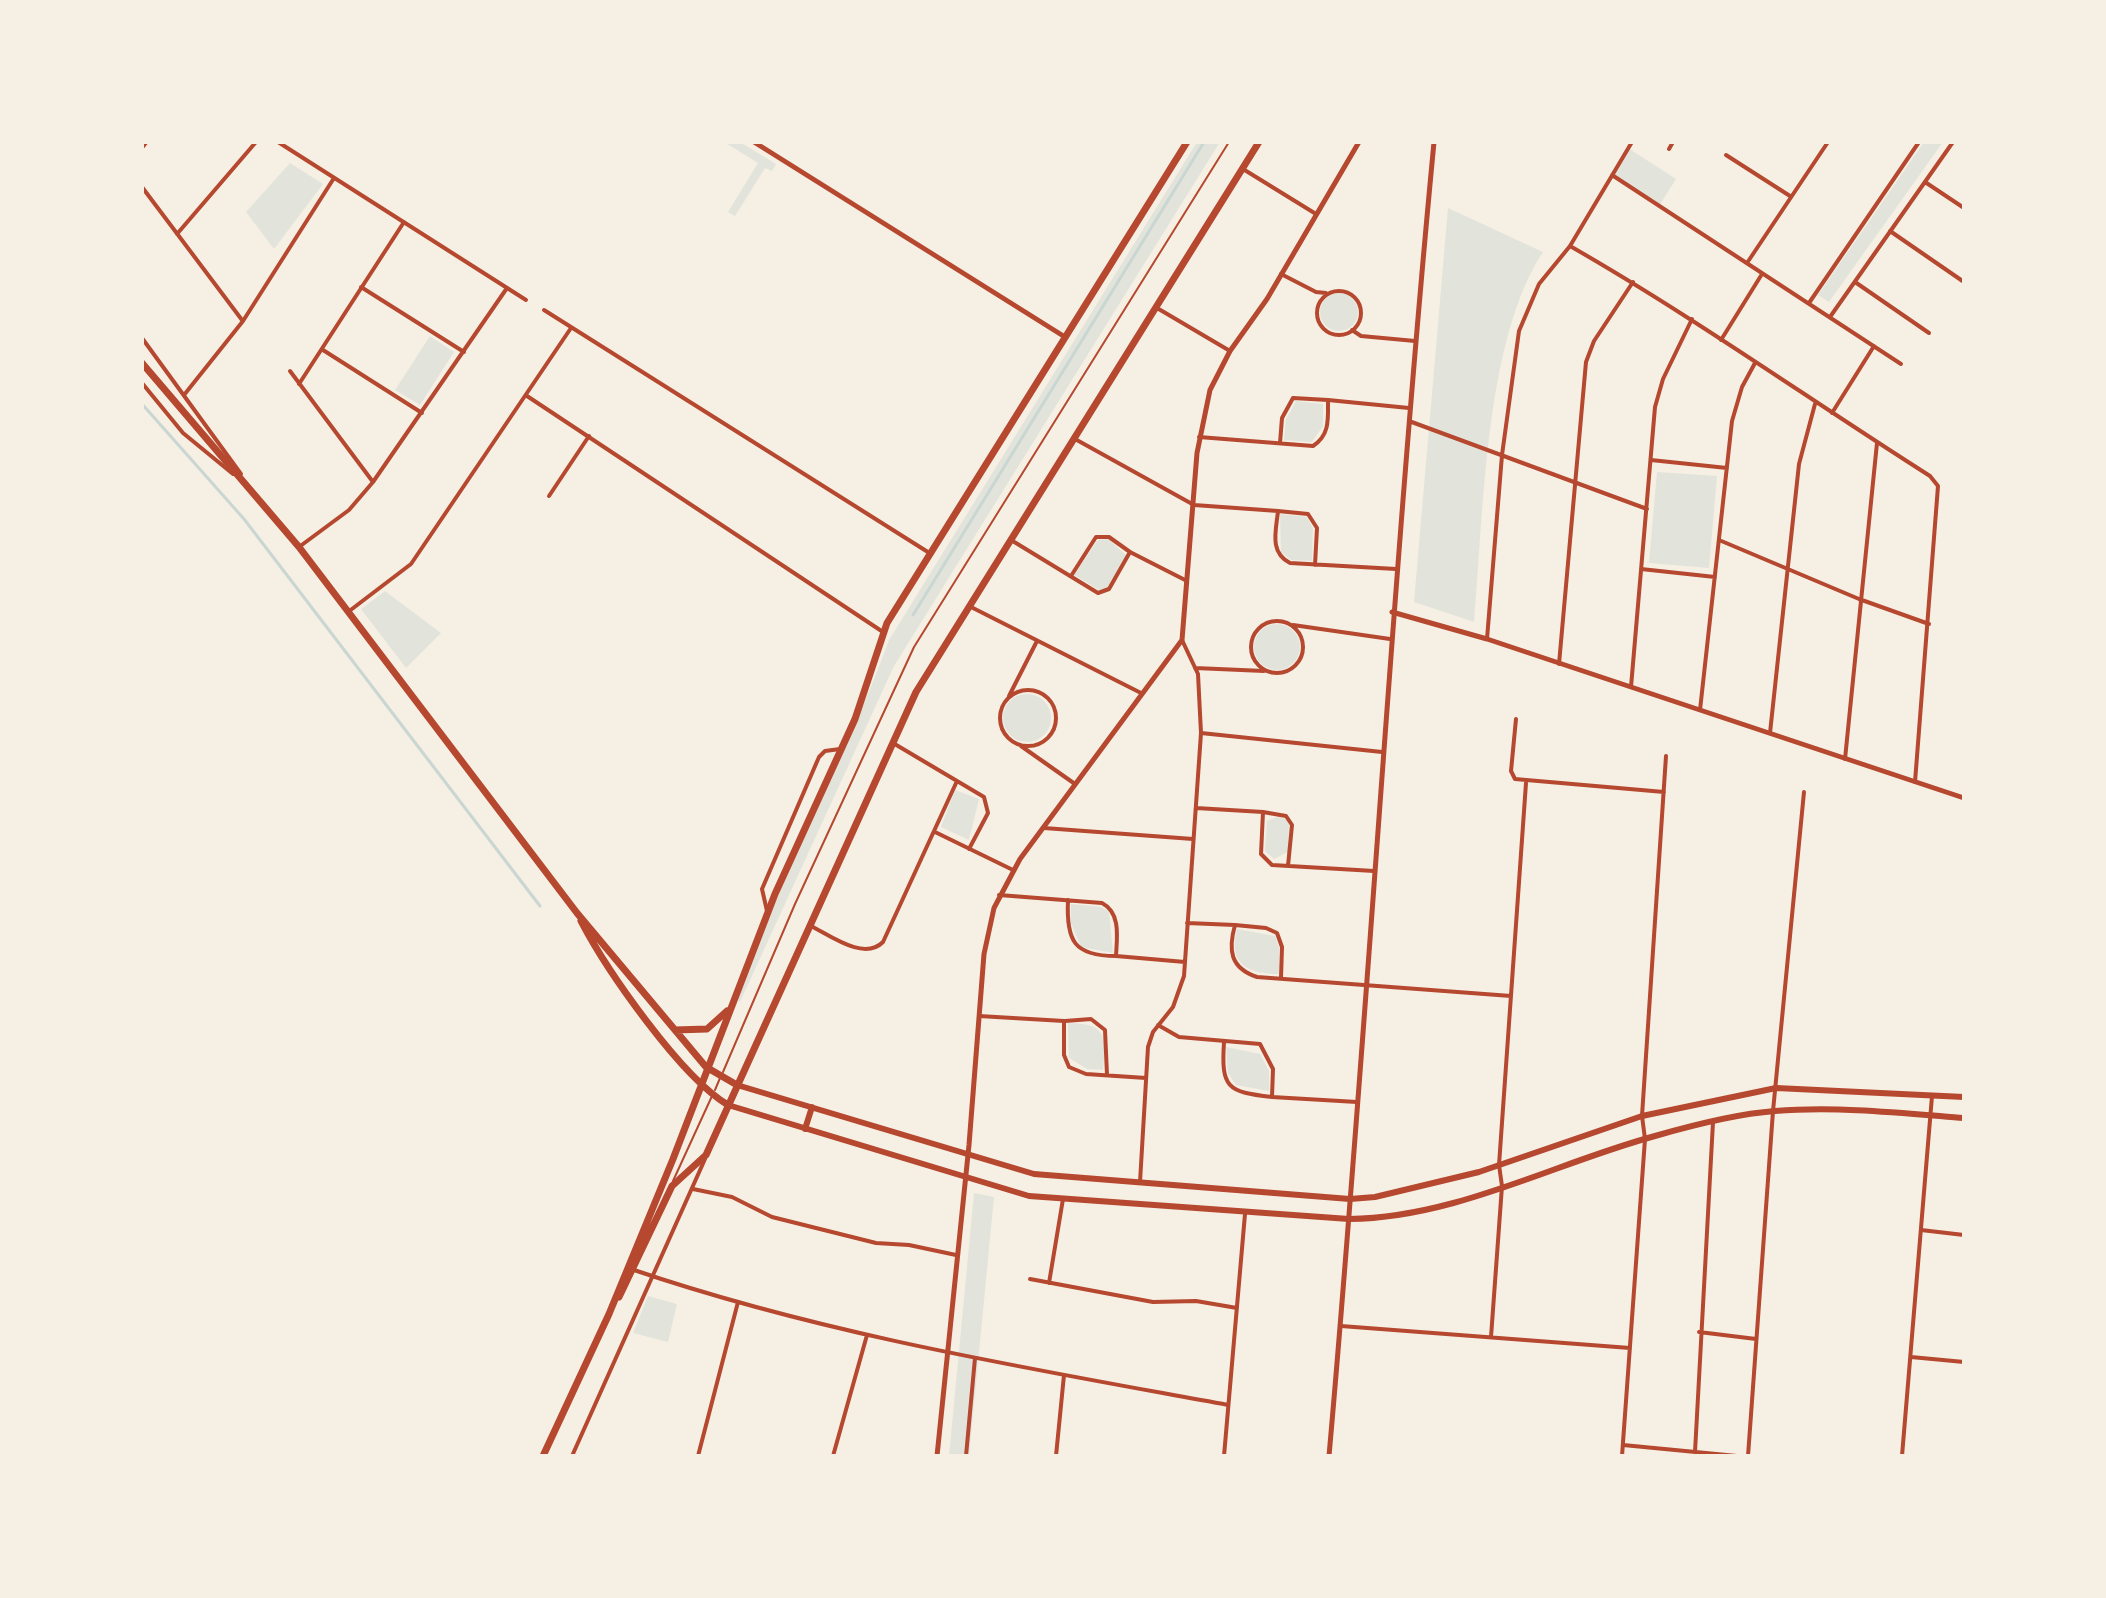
<!DOCTYPE html>
<style>
body{margin:0}
#map{position:relative;width:2106px;height:1598px;overflow:hidden;background:#f6efe4;font-family:Poppins,sans-serif}
canvas{display:block}
.frame{position:absolute;inset:0;border:144px solid #f6efe4;pointer-events:none}
</style>
<div id="map">
<canvas width="2106" height="1598"></canvas>
<div class="frame"></div>
</div>
<script>
const ctx = document.querySelector('canvas').getContext('2d');
ctx.lineJoin = 'round';
function fill(path, color) { ctx.fillStyle = color; ctx.fill(path, 'evenodd'); }
function strokePath(path, color, width, dash) { ctx.strokeStyle = color; ctx.lineWidth = width; ctx.lineCap = dash ? 'butt' : 'round'; ctx.setLineDash(dash || []); ctx.stroke(path); }
const green = new Path2D(`
 M 724,142 L 740,142 L 776,164 L 772,171 L 765,168 L 735,216 L 728,212 L 758,163 Z
 M 1197,142 L 1220,142 L 894,666 L 740,1002 L 737,1000 C 780,877 844,763 889,640 Z
 M 1924,142 L 1943,142 L 1829,302 L 1818,295 Z
 M 1628,148 L 1676,179 L 1659,206 L 1612,175 Z
 M 290,163 L 323,184 L 274,249 L 246,212 Z
 M 1448,208 L 1543,252 C 1484,341 1484,515 1474,622 L 1414,602 Z
 M1320 312a19 19 0 1 1 38 0a19 19 0 1 1-38 0Z
 M 430,336 L 454,352 L 420,405 L 395,390 Z
 M 1296,401 L 1323,404 L 1323,426 L 1312,442 L 1284,440 L 1286,419 Z
 M 1657,472 L 1717,476 L 1709,568 L 1649,563 Z
 M 1280,514 L 1307,517 L 1313,528 L 1312,561 L 1291,560 L 1281,552 Z
 M 1108,539 L 1127,556 L 1107,588 L 1099,590 L 1074,575 L 1098,540 Z
 M 385,591 L 441,633 L 406,668 L 361,609 Z
 M1254 647a23 23 0 1 1 46 0a23 23 0 1 1-46 0Z
 M1003 718a24 24 0 1 1 48 0a24 24 0 1 1-48 0Z
 M 955,790 L 979,799 L 969,840 L 941,827 Z
 M 1277,817 L 1286,819 L 1289,825 L 1288,852 L 1274,859 L 1265,851 L 1267,821 Z
 M 1071,904 L 1101,907 L 1109,912 L 1113,953 L 1081,947 L 1071,923 Z
 M 1237,929 L 1275,936 L 1279,947 L 1279,974 C 1247,974 1228,964 1237,929 Z
 M 1068,1023 C 1106,1023 1107,1036 1103,1070 L 1087,1069 L 1069,1058 Z
 M 1226,1047 L 1260,1054 L 1269,1071 L 1269,1091 L 1236,1085 L 1228,1073 Z
 M 974,1193 L 994,1197 L 969,1456 L 949,1456 Z
 M 648,1296 L 677,1304 L 668,1342 L 633,1333 Z`);
const stream = new Path2D(`
 M 142,404 L 244,519 L 540,906
 M 913,615 L 1204,142`);
const service = new Path2D(`
 M 723,1072 L 795,904 L 914,647 L 1229,142
 M 715,1090 L 720,1078
 M 673,1181 L 712,1096`);
const minor = new Path2D(`
 M 278,142 L 526,300
 M 1669,149 L 1673,142
 M 1726,155 L 1790,196
 M 1243,169 L 1316,214
 M 1612,175 L 1901,364
 M 1925,182 L 1964,208
 M 142,187 L 242,320
 M 1890,231 L 1964,282
 M 177,234 L 256,142
 M 1570,246 C 1694,317 1810,400 1930,476 L 1938,486 L 1915,782
 M 1747,263 L 1828,142
 M 1281,274 L 1316,292 L 1326,293
 M 1855,282 L 1929,333
 M 361,287 L 464,352
 M1317 313a22 22 0 1 1 44 0a22 22 0 1 1-44 0Z
 M 1809,303 L 1919,142
 M 1157,308 L 1230,351
 M 544,310 L 931,554
 M 1830,317 L 1953,142
 M 1352,330 L 1361,336 L 1415,341
 M 142,338 L 241,474
 M 1721,340 L 1762,274
 M 323,350 L 422,413
 M 290,371 L 373,482
 M 142,383 L 183,433 L 233,474
 M 299,384 L 404,222
 M 184,395 L 243,321 L 334,178
 M 527,396 L 883,632
 M 1832,413 L 1874,346
 M 1409,421 L 1647,509
 M 1199,437 L 1313,446 C 1330,435 1328,419 1328,400 L 1409,408
 M 1075,439 L 1194,505 L 1278,511 C 1276,531 1269,552 1290,563 L 1396,569
 M 1280,443 L 1282,418 L 1293,398 L 1328,400
 M 1651,460 L 1727,468
 M 549,496 L 589,436
 M 1278,511 L 1308,514 L 1317,528 L 1315,565
 M 1011,540 L 1098,593 L 1109,589 L 1130,552 L 1187,581
 M 1719,540 L 1859,599 L 1929,624
 M 299,547 L 349,510 L 373,482 L 507,288
 M 1641,569 L 1715,577
 M 1071,576 L 1096,537 L 1109,537 L 1130,552
 M 971,607 L 1141,693
 M 348,612 L 411,564 L 571,328
 M1251 647a26 26 0 1 1 52 0a26 26 0 1 1-52 0Z
 M 1293,625 L 1390,639
 M 1487,639 L 1502,455 L 1519,331 L 1539,284 L 1570,246 L 1632,142
 M 1559,664 L 1586,362 L 1594,341 L 1633,282
 M 1195,668 L 1264,671
 M 1631,687 L 1655,407 L 1663,379 L 1692,319
 M1000 718a28 28 0 1 1 56 0a28 28 0 1 1-56 0Z
 M 1009,696 L 1037,641
 M 1700,710 L 1732,421 L 1742,387 L 1755,363
 M 1516,719 L 1511,771 L 1515,779 L 1664,792
 M 1201,733 L 1382,752
 M 1770,733 L 1799,464 L 1815,404
 M 893,743 L 984,797 L 988,813 L 969,849
 M 1021,746 L 1075,784
 M 1845,759 L 1877,443
 M 1196,808 L 1263,812 L 1261,854 L 1272,865 L 1374,871
 M 1263,812 L 1286,816 L 1292,825 L 1288,866
 M 1044,828 L 1193,839
 M 935,832 L 1013,870
 M 999,895 L 1102,903 C 1121,913 1117,937 1116,956 C 1074,956 1066,941 1068,900
 M 767,911 L 762,889 L 819,757 L 825,751 L 840,749
 M 1187,923 L 1235,925 C 1228,950 1230,968 1257,977 L 1511,996
 M 1235,925 L 1266,928 L 1277,933 L 1282,947 L 1281,978
 M 811,926 C 831,936 864,961 883,942 L 957,781
 M 1116,956 L 1185,962
 M 979,1016 L 1064,1021 L 1064,1055 L 1069,1067 L 1086,1074 L 1146,1078
 M 1065,1021 L 1091,1019 L 1105,1030 L 1107,1075
 M 1158,1025 L 1179,1037 L 1260,1044 L 1273,1069 L 1272,1097 L 1357,1102
 M 1224,1042 C 1221,1088 1227,1092 1272,1097
 M 1140,1182 L 1148,1047 L 1153,1032 L 1173,1007 L 1184,976 L 1201,733 L 1198,674 L 1182,640
 M 693,1189 L 732,1197 L 772,1217 L 876,1243 L 909,1245 L 956,1255
 M 1921,1230 L 1964,1235
 M 631,1269 C 825,1335 1027,1368 1228,1405
 M 1030,1279 L 1153,1302 L 1196,1301 L 1237,1308
 M 1049,1283 L 1063,1199
 M 1341,1326 L 1630,1348
 M 1699,1332 L 1756,1339
 M 1491,1337 L 1502,1186 L 1499,1165 L 1526,783
 M 1911,1357 L 1964,1362
 M 1623,1445 L 1737,1456
 M 1695,1452 L 1713,1122
 M 572,1456 L 705,1159
 M 698,1456 L 738,1302
 M 833,1456 L 867,1335
 M 966,1456 L 975,1358
 M 1056,1456 L 1064,1375
 M 1224,1456 L 1245,1214
 M 1622,1456 L 1645,1139 L 1642,1116 L 1666,756
 M 1748,1456 L 1773,1111 L 1804,792
 M 1902,1456 L 1932,1096`);
const tertiary = new Path2D(`
 M 754,142 L 1065,337
 M 142,147 L 146,142
 M 1392,612 L 1487,639 L 1964,798
 M 937,1456 L 969,1145 L 984,954 L 994,908 L 1020,859 L 1182,640 L 1197,453 L 1210,390 L 1230,351 L 1267,299 L 1359,142
 M 1329,1456 C 1368,1018 1392,580 1434,142`);
const secondary = new Path2D(`
 M 737,1085 L 1034,1174 L 1350,1199 L 1375,1197 L 1479,1172 L 1642,1116 L 1776,1088 L 1964,1097
 M 728,1105 L 1029,1196 L 1349,1219 C 1455,1218 1555,1163 1655,1136 C 1693,1125 1735,1114 1775,1111 C 1837,1106 1902,1113 1964,1118
 M 805,1129 L 812,1107`);
const primary = new Path2D(`
 M 142,363 L 299,547 L 577,913 L 706,1067 L 737,1085
 M 581,921 C 607,971 681,1077 728,1105
 M 675,1030 L 707,1029 L 727,1011
 M 619,1297 L 672,1186 L 706,1155 L 916,692 L 1259,142
 M 543,1456 L 609,1314 L 673,1159 L 775,894 L 855,719 L 887,623 L 1187,142`);
fill(green, '#e2e4dc');
strokePath(stream, '#c9d6d2', 3);
strokePath(service, '#b5482f', 2);
strokePath(minor, '#b5482f', 4);
strokePath(tertiary, '#b5482f', 5);
strokePath(secondary, '#b5482f', 6);
strokePath(primary, '#b5482f', 7);
</script>
